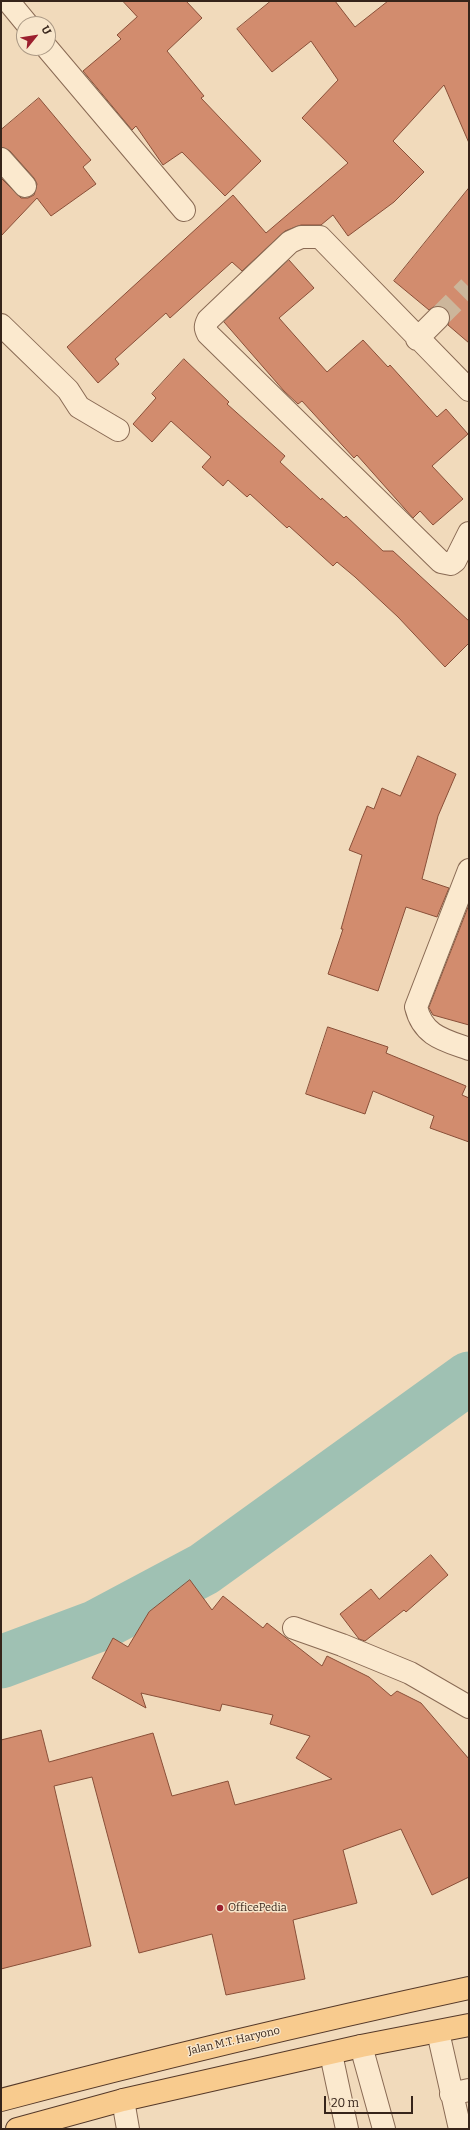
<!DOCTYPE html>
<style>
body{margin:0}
#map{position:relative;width:470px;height:2130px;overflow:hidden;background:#f1dabb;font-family:Bitter,serif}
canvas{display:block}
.frame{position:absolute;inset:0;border:2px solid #36241a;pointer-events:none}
.north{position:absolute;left:16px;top:16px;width:40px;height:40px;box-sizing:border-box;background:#f8e6cb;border:1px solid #aa9884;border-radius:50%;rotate:60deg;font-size:11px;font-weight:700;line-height:16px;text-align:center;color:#36241a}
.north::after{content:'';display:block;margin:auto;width:14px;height:18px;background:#9c202f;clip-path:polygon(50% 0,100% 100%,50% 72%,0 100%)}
.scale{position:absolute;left:324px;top:2096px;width:89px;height:18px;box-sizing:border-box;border:2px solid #36241a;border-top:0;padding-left:5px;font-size:12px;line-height:14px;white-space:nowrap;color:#36241a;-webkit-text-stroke:3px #f8e6cb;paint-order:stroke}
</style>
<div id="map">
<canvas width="470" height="2130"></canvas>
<div class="frame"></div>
<div class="north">U</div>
<div class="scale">20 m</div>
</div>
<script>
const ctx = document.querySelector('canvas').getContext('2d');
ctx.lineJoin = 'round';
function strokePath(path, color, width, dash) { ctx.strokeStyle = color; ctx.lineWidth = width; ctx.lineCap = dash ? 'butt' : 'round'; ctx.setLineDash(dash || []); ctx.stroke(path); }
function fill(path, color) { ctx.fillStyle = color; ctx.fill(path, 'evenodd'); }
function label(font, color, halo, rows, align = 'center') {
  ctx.font = font + ' Bitter,serif'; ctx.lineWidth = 3; ctx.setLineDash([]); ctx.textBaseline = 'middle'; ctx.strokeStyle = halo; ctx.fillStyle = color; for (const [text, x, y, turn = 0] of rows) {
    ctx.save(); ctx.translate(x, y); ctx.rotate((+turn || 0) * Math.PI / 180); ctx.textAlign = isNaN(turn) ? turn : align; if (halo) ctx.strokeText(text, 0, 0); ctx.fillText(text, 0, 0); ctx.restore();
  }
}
const river = new Path2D(`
 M 1,1662 L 97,1626 L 204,1569 L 469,1378`);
const building = new Path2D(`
 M 123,1 L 186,1 L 202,18 L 167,51 L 204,96 L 201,98 L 261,161 L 225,196 L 182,152 L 163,165 L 136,126 L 132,130 L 83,71 L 121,39 L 117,35 L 137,17 Z
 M 271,1 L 335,1 L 355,27 L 388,1 L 469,1 L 469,143 L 444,85 L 393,141 L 424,172 L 394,202 L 348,236 L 333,215 L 321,225 L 301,225 L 285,231 L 242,271 L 232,262 L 170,318 L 166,313 L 115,359 L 119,364 L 98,383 L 67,347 L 233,195 L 266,233 L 348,163 L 302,118 L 338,80 L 311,41 L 272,72 L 237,29 Z
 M 39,98 L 91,160 L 83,167 L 96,184 L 51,216 L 37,198 L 1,236 L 1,178 L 21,198 L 28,198 L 34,195 L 37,184 L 34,178 L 10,151 L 1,147 L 1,130 Z
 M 469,188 L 469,343 L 448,325 L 450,315 L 447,309 L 435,306 L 429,310 L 394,281 Z
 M 289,260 L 314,288 L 279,318 L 327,372 L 363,340 L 388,367 L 390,365 L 437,417 L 446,409 L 468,434 L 432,466 L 463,499 L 433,525 L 420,511 L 413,518 L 357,455 L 354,458 L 302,401 L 298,404 L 284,391 L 224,322 Z
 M 184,359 L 229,402 L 227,404 L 285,456 L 280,462 L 321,500 L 322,498 L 344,518 L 346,516 L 383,551 L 393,551 L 469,621 L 469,643 L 445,667 L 398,617 L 355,577 L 337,562 L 333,566 L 289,526 L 287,528 L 250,494 L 247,497 L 228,480 L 223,486 L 202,467 L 211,457 L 171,421 L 152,442 L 133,424 L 156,398 L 152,394 Z
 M 418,756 L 456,774 L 438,816 L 422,879 L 449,888 L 437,917 L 406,907 L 378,991 L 328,974 L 343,929 L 341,929 L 362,855 L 349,850 L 367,806 L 374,809 L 382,788 L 400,796 Z
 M 469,905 L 469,1025 L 433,1015 L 429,1008 Z
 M 328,1027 L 388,1047 L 386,1053 L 466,1086 L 462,1095 L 469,1098 L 469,1142 L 430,1128 L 434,1116 L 373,1091 L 365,1114 L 306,1094 Z
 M 431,1555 L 448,1575 L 406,1612 L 404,1610 L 365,1641 L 359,1639 L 340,1614 L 371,1589 L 379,1599 Z
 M 190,1580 L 212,1610 L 223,1596 L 263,1628 L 267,1623 L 322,1666 L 327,1656 L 369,1677 L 391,1696 L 397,1691 L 421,1703 L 469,1759 L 469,1877 L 432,1895 L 401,1829 L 343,1850 L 357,1903 L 293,1920 L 305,1979 L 226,1995 L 212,1934 L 139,1953 L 92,1777 L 54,1786 L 91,1946 L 1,1969 L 1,1740 L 41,1730 L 49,1762 L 153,1733 L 172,1796 L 228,1781 L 235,1805 L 332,1779 L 296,1758 L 310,1736 L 270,1724 L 273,1715 L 222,1704 L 220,1711 L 141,1693 L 146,1708 L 92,1678 L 113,1638 L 128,1647 L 149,1612 Z`);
const minorTunnel = new Path2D(`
 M 438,318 L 469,287`);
const minor = new Path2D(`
 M 8,1 L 27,24
 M 47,48 L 184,210
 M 1,159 L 25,186
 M 1,325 L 68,390 L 79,407 L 118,430
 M 417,339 L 438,318
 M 469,390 L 320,237 L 301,237 L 290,242 L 208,320 C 205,326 205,328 208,334 L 441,562 L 451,564 L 455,561 L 469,533
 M 469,870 L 416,1007 C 423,1036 444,1040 469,1049
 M 294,1628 L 342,1645 L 410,1673 L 469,1707
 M 438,2032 L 460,2129
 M 361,2046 L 384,2129
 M 331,2054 L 347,2129
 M 451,2094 L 469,2090
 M 123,2100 L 128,2129`);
const major = new Path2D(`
 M 1,2100 C 156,2059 312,2022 469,1988
 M 17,2129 L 123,2100 L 361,2046 L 469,2025`);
const markers = [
 [220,1908,4,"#9c202f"]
];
const poiNames = [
 ["OfficePedia",228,1908]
];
const streetNames = [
 ["Jalan M.T. Haryono",234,2041,-13]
];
strokePath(river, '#9fc1b3', 53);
fill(building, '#d28c6e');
strokePath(building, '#894f38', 1);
strokePath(minorTunnel, '#ccb69b', 22, [22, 11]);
strokePath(minor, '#896a54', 24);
strokePath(major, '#553929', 24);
strokePath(minor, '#fbe9ce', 22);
strokePath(major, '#f8cb8e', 22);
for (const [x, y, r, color] of markers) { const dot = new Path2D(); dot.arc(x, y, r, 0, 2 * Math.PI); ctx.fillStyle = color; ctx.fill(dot); strokePath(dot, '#f8e6cb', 1.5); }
label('11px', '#36241a', '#f8e6cb', poiNames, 'left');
label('11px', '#36241a', '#f8e6cb', streetNames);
</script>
